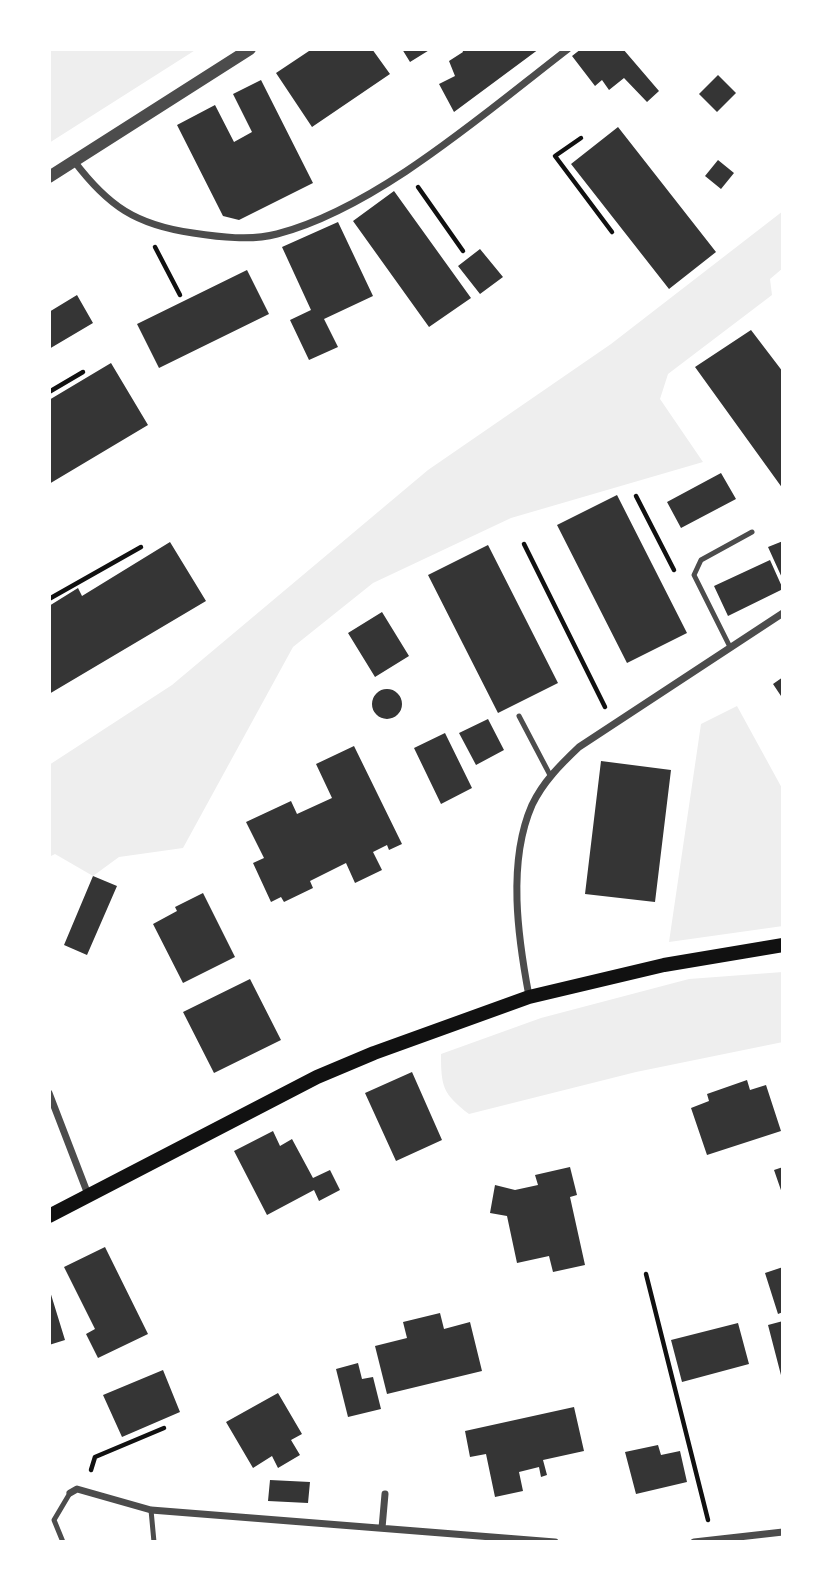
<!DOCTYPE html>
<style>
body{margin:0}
#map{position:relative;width:832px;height:1591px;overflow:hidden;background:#fff;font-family:Manrope,sans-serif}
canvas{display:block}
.frame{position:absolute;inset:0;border:51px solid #fff;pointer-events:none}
</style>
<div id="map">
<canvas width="832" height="1591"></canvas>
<div class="frame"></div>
</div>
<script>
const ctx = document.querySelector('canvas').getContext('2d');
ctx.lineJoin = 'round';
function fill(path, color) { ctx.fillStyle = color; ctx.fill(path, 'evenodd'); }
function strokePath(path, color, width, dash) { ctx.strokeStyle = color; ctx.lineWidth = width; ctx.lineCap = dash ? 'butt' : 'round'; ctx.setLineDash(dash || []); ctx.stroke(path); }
const green = new Path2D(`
 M 49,49 L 197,49 L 49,143 Z
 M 783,211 L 783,268 L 770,279 L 772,295 L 668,374 L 660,399 L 703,462 L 511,518 L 373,583 L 293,647 L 183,848 L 119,857 L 93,876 L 55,854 L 49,857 L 49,765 L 172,685 L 428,470 L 611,344 Z
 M 737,706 L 783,790 L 783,926 L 669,942 L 701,724 Z
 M 783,972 L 783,1042 L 636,1072 L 469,1114 C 443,1094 441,1087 441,1054 L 541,1018 L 689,979 Z`);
const building = new Path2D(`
 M 312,49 L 372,49 L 390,74 L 312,127 L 276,73 Z
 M 402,49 L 431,49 L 410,62 Z
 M 462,49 L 539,49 L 454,112 L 439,84 L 455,76 L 449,61 L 463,52 Z
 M 581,49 L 623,49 L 659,91 L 647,102 L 624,78 L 609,90 L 602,80 L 595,86 L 572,56 Z
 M 718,75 L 736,93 L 717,112 L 699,94 Z
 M 261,80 L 313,183 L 239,220 L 223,216 L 177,125 L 215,105 L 234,142 L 252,132 L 233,94 Z
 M 618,127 L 716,252 L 669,289 L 571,164 Z
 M 718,160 L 734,173 L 721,189 L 705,176 Z
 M 394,191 L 471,298 L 429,327 L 353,221 Z
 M 338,222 L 373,296 L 324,319 L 338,347 L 309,360 L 290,320 L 311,310 L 282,247 Z
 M 480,249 L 503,277 L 480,294 L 458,266 Z
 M 247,270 L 269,314 L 159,368 L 137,324 Z
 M 77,295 L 93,323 L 49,349 L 49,312 Z
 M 751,330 L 783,372 L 783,489 L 695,367 Z
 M 111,363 L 148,425 L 49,484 L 49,400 Z
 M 721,473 L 736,499 L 681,528 L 667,502 Z
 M 617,495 L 687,633 L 627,663 L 557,525 Z
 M 783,541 L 783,580 L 768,547 Z
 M 170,542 L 206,601 L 49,694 L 49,606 L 78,588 L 82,596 Z
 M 488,545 L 558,683 L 498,713 L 428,575 Z
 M 770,560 L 783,589 L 728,616 L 714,586 Z
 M 382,612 L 409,656 L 375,677 L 348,633 Z
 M 783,677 L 783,699 L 773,684 Z
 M372 704a15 15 0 1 1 30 0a15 15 0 1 1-30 0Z
 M 488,719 L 504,750 L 476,765 L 459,733 Z
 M 445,733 L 472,788 L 441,804 L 414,748 Z
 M 354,746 L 402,844 L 389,850 L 387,845 L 373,852 L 382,870 L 355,883 L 346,863 L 310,881 L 313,888 L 284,902 L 281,897 L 271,902 L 253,863 L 264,858 L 246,822 L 291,801 L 297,814 L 332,798 L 316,764 Z
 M 601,761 L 671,770 L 655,902 L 585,894 Z
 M 93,876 L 117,886 L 87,955 L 64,945 Z
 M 203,893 L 235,957 L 183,983 L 153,924 L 177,911 L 175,907 Z
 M 250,979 L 281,1040 L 214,1073 L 183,1012 Z
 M 412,1072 L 442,1140 L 396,1161 L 365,1093 Z
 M 747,1080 L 750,1090 L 766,1085 L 781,1131 L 707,1155 L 691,1108 L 709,1101 L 707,1094 Z
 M 273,1131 L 280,1146 L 292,1139 L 313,1178 L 330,1170 L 340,1190 L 319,1201 L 314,1190 L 267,1215 L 234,1151 Z
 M 570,1167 L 577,1195 L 570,1197 L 585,1265 L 553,1272 L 549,1256 L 517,1263 L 507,1216 L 490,1213 L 495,1185 L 515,1190 L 538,1185 L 535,1175 Z
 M 783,1167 L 783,1196 L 774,1170 Z
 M 105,1247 L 148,1334 L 98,1358 L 86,1334 L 95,1329 L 64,1267 Z
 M 783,1267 L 783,1312 L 778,1314 L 765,1273 Z
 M 49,1288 L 65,1340 L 49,1345 Z
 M 440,1313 L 444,1329 L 470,1322 L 482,1371 L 387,1394 L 375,1346 L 407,1338 L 403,1322 Z
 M 783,1321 L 783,1379 L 782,1379 L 768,1325 Z
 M 738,1323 L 749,1364 L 682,1382 L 671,1340 Z
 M 358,1363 L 362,1379 L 373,1377 L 381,1409 L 348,1417 L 336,1369 Z
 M 163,1370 L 180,1412 L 122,1437 L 103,1395 Z
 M 278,1393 L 302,1434 L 291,1440 L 300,1455 L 278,1468 L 272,1456 L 253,1468 L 226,1422 Z
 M 574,1407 L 584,1451 L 543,1460 L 547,1475 L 541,1477 L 539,1467 L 519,1472 L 523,1491 L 495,1497 L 486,1454 L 470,1457 L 465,1431 Z
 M 658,1445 L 661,1455 L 680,1451 L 687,1482 L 636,1494 L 625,1452 Z
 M 270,1480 L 310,1482 L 308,1503 L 268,1501 Z`);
const path = new Path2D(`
 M 581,138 L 555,156 L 612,232
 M 418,187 L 463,251
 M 155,247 L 180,295
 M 49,392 L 83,372
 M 636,496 L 674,570
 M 524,544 L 605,707
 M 49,599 L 141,547
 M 646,1274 L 708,1520
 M 91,1470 L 95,1457 L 164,1428`);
const service = new Path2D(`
 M 730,647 L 694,575 L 701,560 L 752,532
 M 519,716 L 550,775
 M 151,1510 L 154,1542
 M 63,1542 L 54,1520 L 70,1493`);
const minor = new Path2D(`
 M 74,161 C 108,206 136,225 193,233 C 219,237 251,241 277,234 C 377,208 486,112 568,49
 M 529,996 C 518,938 507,862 532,805 C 543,782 560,765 579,747 L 783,613
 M 49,1093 L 89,1197
 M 70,1493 L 77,1489 L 151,1510 L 555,1542
 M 382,1528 L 385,1494
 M 694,1542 L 783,1532`);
const tertiary = new Path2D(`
 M 49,177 L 250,49`);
const secondary = new Path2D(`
 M 49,1216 L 317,1077 L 374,1053 L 529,997 L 664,965 L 783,945`);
fill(green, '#eee');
fill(building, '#353535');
strokePath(path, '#111', 4.5);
strokePath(service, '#4c4c4c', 5);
strokePath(minor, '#4c4c4c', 7);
strokePath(tertiary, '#4c4c4c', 12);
strokePath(secondary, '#111', 14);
</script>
